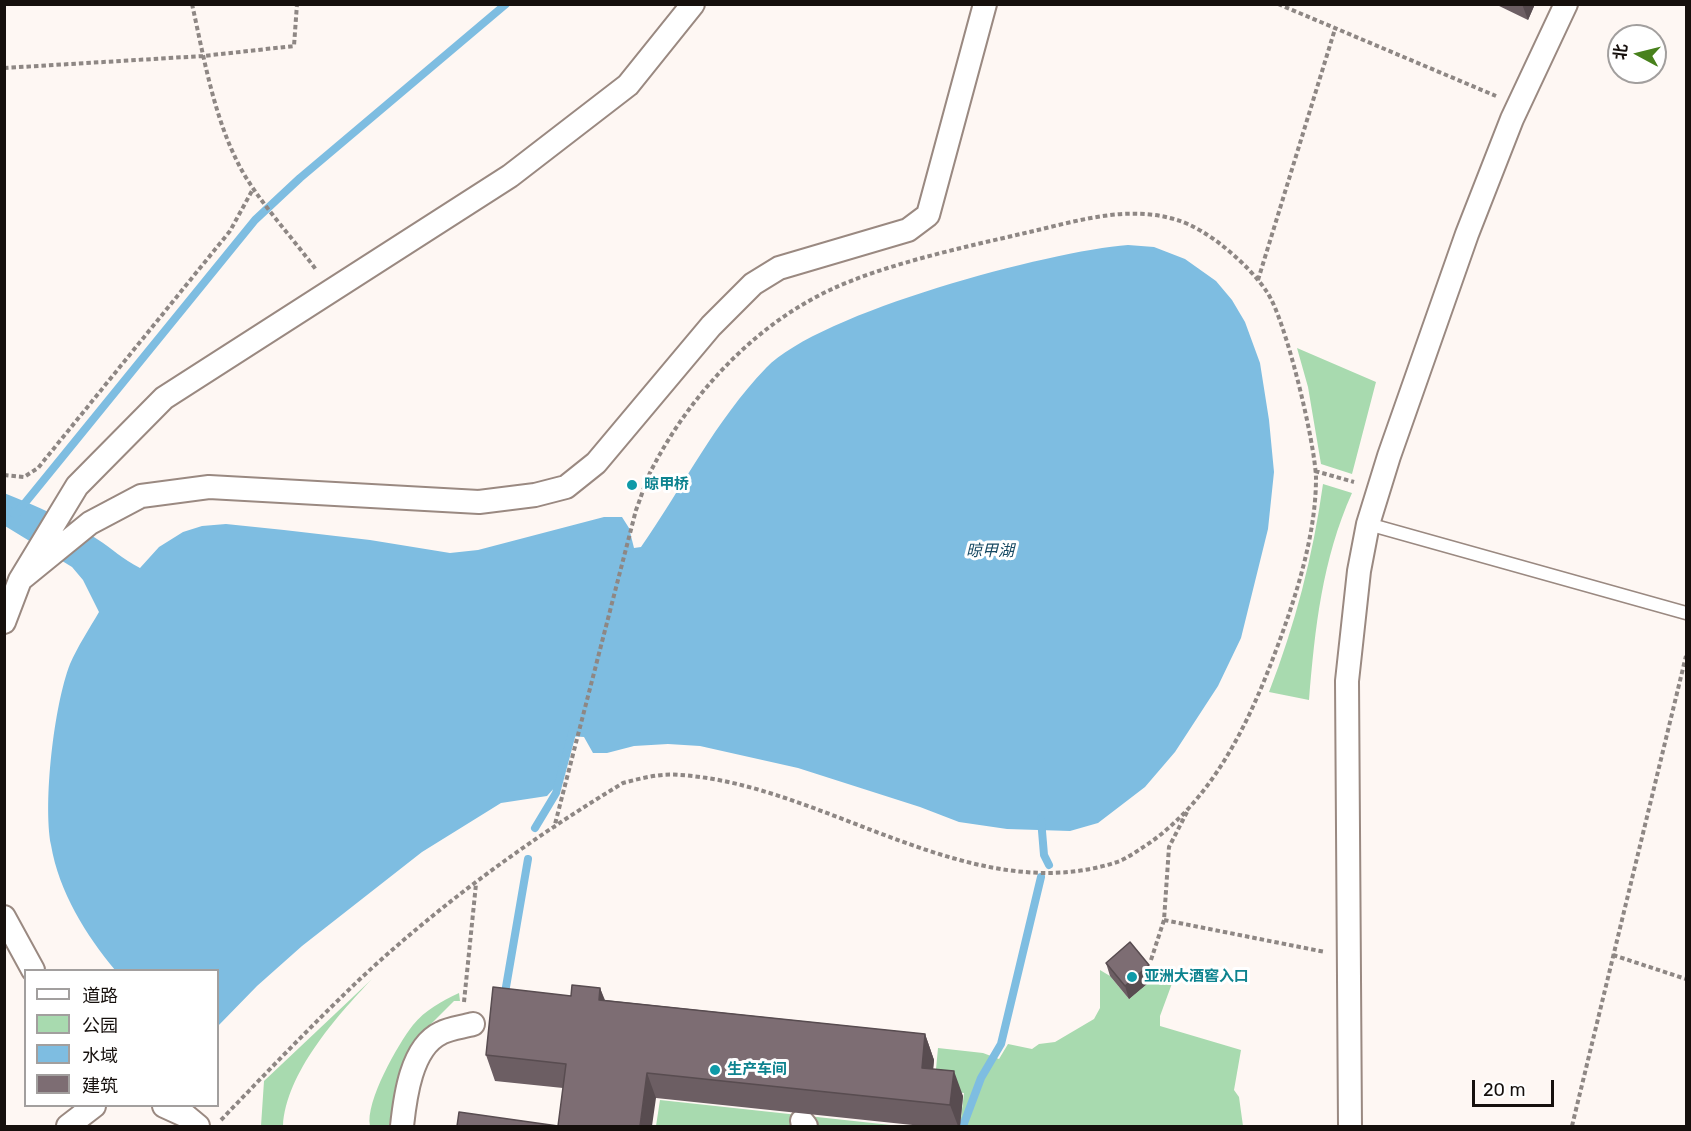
<!DOCTYPE html>
<meta charset="utf-8">
<style>
body{margin:0}
#map{position:relative;width:1691px;height:1131px;overflow:hidden;background:#fef7f3;font-family:Rubik,"Noto Sans SC",sans-serif}
canvas{display:block}
.frame{position:absolute;inset:0;border:6px solid #16100d;pointer-events:none}
.legend{position:absolute;left:24px;top:969px;width:195px;height:138px;box-sizing:border-box;background:#fff;border:2px solid #a29f9e;margin:0;padding:8px 10px;list-style:none;font-size:18px;color:#16100d}
.legend li{display:flex;align-items:center;gap:12px;height:30px}
.legend b{width:30px;border:2px solid #a29f9e}
.north{position:absolute;left:1607px;top:24px;width:60px;height:60px;box-sizing:border-box;background:#fff;border:2px solid #a29f9e;border-radius:50%;rotate:277deg;font-size:16px;font-weight:700;line-height:24px;text-align:center;color:#16100d}
.north::after{content:'';display:block;margin:auto;width:21px;height:27px;background:#48811c;clip-path:polygon(50% 0,100% 100%,50% 72%,0 100%)}
.scale{position:absolute;left:1472px;top:1080px;width:82px;height:27px;box-sizing:border-box;border:3px solid #16100d;border-top:0;padding-left:8px;font-size:18px;line-height:21px;white-space:nowrap;color:#16100d;-webkit-text-stroke:4px #fff;paint-order:stroke}
</style>
<div id="map">
<canvas width="1691" height="1131"></canvas>
<div class="frame"></div>
<ul class="legend">
<li><b style="height:8px;background:#fff"></b>道路</li>
<li><b style="height:16px;background:#a8daaf"></b>公园</li>
<li><b style="height:16px;background:#7ebde1"></b>水域</li>
<li><b style="height:16px;background:#7d6d73"></b>建筑</li>
</ul>
<div class="north">北</div>
<div class="scale">20 m</div>
</div>
<script>
const ctx = document.querySelector('canvas').getContext('2d');
ctx.lineJoin = 'round';
function fill(path, color) { ctx.fillStyle = color; ctx.fill(path, 'evenodd'); }
function strokePath(path, color, width, dash) { ctx.strokeStyle = color; ctx.lineWidth = width; ctx.lineCap = dash ? 'butt' : 'round'; ctx.setLineDash(dash || []); ctx.stroke(path); }
function label(font, color, halo, rows, align = 'center') {
  ctx.font = font + ' Rubik,"Noto Sans SC",sans-serif'; ctx.lineWidth = 6; ctx.setLineDash([]); ctx.textBaseline = 'middle'; ctx.strokeStyle = halo; ctx.fillStyle = color; for (const [text, x, y, turn = 0] of rows) {
    ctx.save(); ctx.translate(x, y); ctx.rotate((+turn || 0) * Math.PI / 180); ctx.textAlign = isNaN(turn) ? turn : align; if (halo) ctx.strokeText(text, 0, 0); ctx.fillText(text, 0, 0); ctx.restore();
  }
}
const green = new Path2D(`
 M 1297,348 L 1376,382 L 1352,474 L 1321,464 L 1308,387 Z
 M 1323,484 L 1352,493 C 1322,560 1315,628 1309,700 L 1269,692 C 1295,625 1313,556 1323,484 Z
 M 1100,970 L 1110,976 L 1129,999 L 1154,978 L 1174,978 L 1160,1016 L 1160,1026 L 1241,1050 L 1234,1090 L 1239,1097 L 1243,1126 L 960,1126 L 964,1093 L 934,1090 L 938,1048 L 983,1053 L 999,1059 L 1008,1044 L 1032,1049 L 1039,1044 L 1055,1042 L 1094,1019 L 1100,1008 Z
 M 372,979 C 336,1017 286,1073 283,1126 L 261,1126 L 264,1081 Z
 M 459,993 L 460,1001 L 454,1001 L 418,1037 L 395,1088 L 389,1126 L 370,1126 C 365,1102 398,1044 413,1025 C 425,1010 442,1001 459,993 Z
 M 660,1100 L 900,1126 L 656,1126 Z`);
const water = new Path2D(`
 M 1128,245 L 1154,247 L 1185,259 L 1216,281 L 1232,300 L 1245,322 L 1260,363 L 1269,420 L 1274,472 L 1268,529 L 1241,638 L 1218,686 L 1175,752 L 1145,787 L 1098,823 L 1070,831 L 1007,829 L 959,822 L 920,807 L 798,768 L 700,746 L 668,744 L 634,746 L 607,753 L 593,753 L 584,737 L 569,736 L 556,786 L 547,796 L 501,803 L 422,852 L 302,946 L 257,986 L 218,1026 L 218,970 L 115,970 C 86,935 59,892 51,845 C 43,802 54,705 70,664 C 78,646 89,629 99,612 L 83,580 L 72,567 L 5,526 L 4,493 C 37,506 68,520 97,539 C 113,549 122,559 140,568 L 159,547 L 183,532 L 202,526 L 226,524 L 284,530 L 370,540 L 450,553 L 478,550 L 604,517 L 622,517 L 629,528 L 634,548 L 641,547 C 683,487 715,421 766,368 C 820,312 1049,251 1128,245 Z`);
const stream = new Path2D(`
 M 4,509 L 16,514 L 255,220 L 300,178 L 506,4
 M 1041,819 L 1044,855 L 1049,865
 M 535,828 L 556,793 L 574,726
 M 506,987 L 528,859
 M 963,1126 L 981,1078 L 1001,1044 L 1041,877`);
const path = new Path2D(`
 M 192,4 C 204,58 214,118 240,167 C 258,201 293,238 317,271
 M 1278,4 L 1496,96
 M 4,68 L 203,56 L 294,46 L 297,4
 M 1258,280 L 1335,29
 M 1315,471 L 1354,482
 M 4,475 L 24,477 L 38,468 L 230,231 L 253,189
 M 1164,920 L 1325,952
 M 1613,955 L 1686,979
 M 1151,960 L 1164,920 L 1169,847 L 1187,812
 M 464,1002 L 476,884
 M 221,1120 C 266,1073 312,1025 359,980 C 439,905 530,839 623,783 C 642,778 661,773 680,775 C 825,784 973,912 1120,861 C 1129,857 1137,851 1145,846 C 1207,805 1244,733 1270,666 C 1292,609 1316,540 1316,478 C 1315,443 1286,320 1267,292 C 1249,265 1208,229 1177,220 C 1127,204 1074,222 1025,233 C 965,247 885,264 830,290 C 755,325 692,393 654,465 C 646,479 642,495 636,510 L 554,828
 M 1572,1126 L 1686,656`);
const lane = new Path2D(`
 M 1368,524 L 1686,613`);
const street = new Path2D(`
 M 20,580 L 90,523 L 141,496 L 209,487 L 479,502 L 535,495 L 566,487 L 596,463 L 711,326 L 753,284 L 779,268 L 908,230 L 928,215 L 985,4
 M 4,622 L 20,580 L 77,486 L 164,398 L 510,176 L 628,85 L 693,4
 M 4,917 L 33,970
 M 164,1106 L 186,1116 L 198,1126
 M 802,1121 L 806,1126
 M 68,1126 L 94,1106
 M 402,1126 C 405,1098 411,1047 441,1033 C 450,1028 463,1027 473,1024
 M 1350,1126 L 1347,681 L 1359,571 L 1368,524 L 1389,456 L 1467,234 L 1512,119 L 1566,4`);
const wall = new Path2D(`
 M 1495,4 L 1535,4 L 1528,20 Z
 M 1106,963 L 1154,978 L 1129,999 L 1110,976 Z
 M 600,988 L 605,1000 L 925,1034 L 934,1060 L 933,1069 L 963,1096 L 960,1126 L 922,1126 L 656,1098 L 558,1126 L 563,1088 L 495,1081 L 486,1055 L 571,996 Z`);
const shadedWall = new Path2D(`
 M 1522,4 L 1535,4 L 1528,20 Z
 M 1149,965 L 1154,978 L 1129,999 L 1125,986 Z
 M 600,988 L 609,1013 L 599,1000 Z
 M 925,1034 L 934,1060 L 931,1093 L 922,1068 Z
 M 954,1071 L 963,1096 L 960,1126 L 958,1126 L 950,1105 Z
 M 647,1073 L 656,1098 L 652,1126 L 640,1126 Z`);
const building = new Path2D(`
 M 1130,942 L 1149,965 L 1125,986 L 1106,963 Z
 M 572,985 L 600,988 L 599,1000 L 925,1034 L 922,1068 L 954,1071 L 950,1105 L 647,1073 L 640,1126 L 457,1126 L 459,1112 L 558,1126 L 566,1064 L 486,1055 L 493,987 L 571,996 Z`);
const markers = [
 [632,485,6,"#0f9aa8"],
 [1132,977,6,"#0f9aa8"],
 [715,1070,6,"#0f9aa8"]
];
const cultureNames = [
 ["晾甲桥",644,485],
 ["亚洲大酒窖入口",1144,977],
 ["生产车间",727,1070]
];
const waterNames = [
 ["晾甲湖",990,551]
];
fill(green, '#a8daaf');
fill(water, '#7ebde1');
strokePath(stream, '#7ebde1', 8);
strokePath(lane, '#9a8981', 15);
strokePath(street, '#9a8981', 26);
strokePath(path, '#8e8784', 4, [4.5, 3]);
strokePath(lane, '#fff', 12);
strokePath(street, '#fff', 22);
fill(wall, '#6c5e63');
fill(shadedWall, '#584c50');
fill(building, '#7d6d73');
strokePath(building, '#584c50', 1.5);
for (const [x, y, r, color] of markers) { const dot = new Path2D(); dot.arc(x, y, r, 0, 2 * Math.PI); ctx.fillStyle = color; ctx.fill(dot); strokePath(dot, '#fff', 2); }
label('bold 15px', '#0d838f', '#fff', cultureNames, 'left');
label('italic 16px', '#184a63', '#fff', waterNames);
</script>
